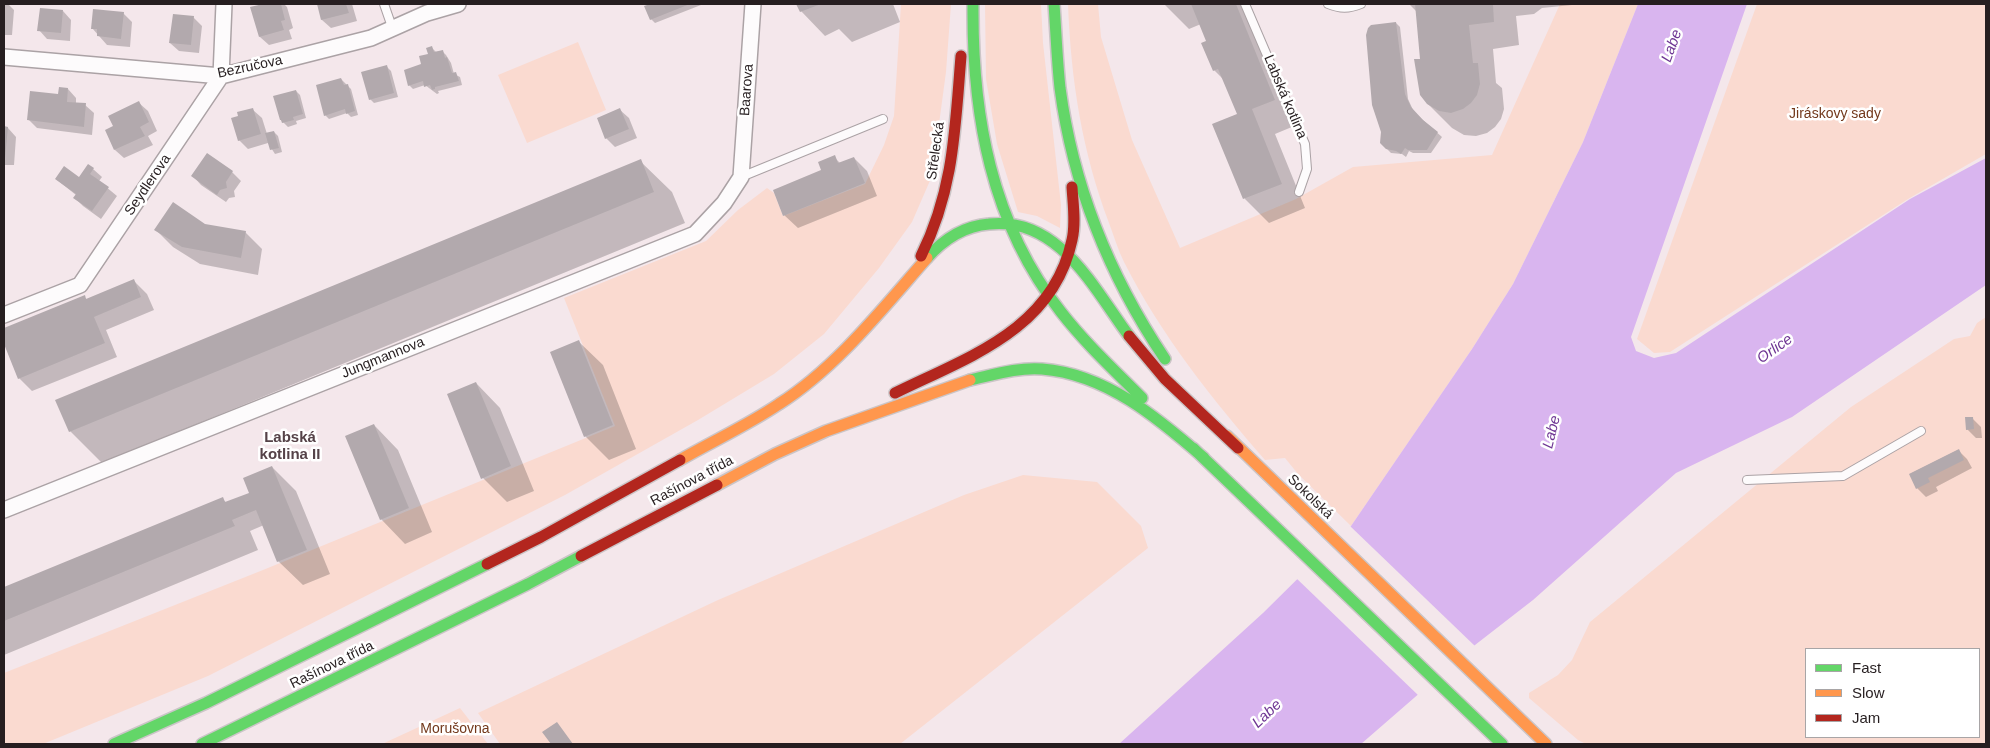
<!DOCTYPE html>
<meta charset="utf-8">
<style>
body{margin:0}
#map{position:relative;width:1990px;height:748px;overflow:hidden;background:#f4e7eb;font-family:Helvetica,sans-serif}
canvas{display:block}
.frame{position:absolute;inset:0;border:5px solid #261e20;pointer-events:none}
.legend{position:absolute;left:1805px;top:648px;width:175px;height:90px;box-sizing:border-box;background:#fff;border:1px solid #a8a5a6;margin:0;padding:6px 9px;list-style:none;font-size:15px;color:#261e20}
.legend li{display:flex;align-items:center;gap:10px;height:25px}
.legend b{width:25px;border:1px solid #a8a5a6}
</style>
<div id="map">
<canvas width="1990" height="748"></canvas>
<div class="frame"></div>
<ul class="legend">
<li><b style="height:6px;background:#63d668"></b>Fast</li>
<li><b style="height:6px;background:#ff974d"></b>Slow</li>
<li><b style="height:6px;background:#b3261e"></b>Jam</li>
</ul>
</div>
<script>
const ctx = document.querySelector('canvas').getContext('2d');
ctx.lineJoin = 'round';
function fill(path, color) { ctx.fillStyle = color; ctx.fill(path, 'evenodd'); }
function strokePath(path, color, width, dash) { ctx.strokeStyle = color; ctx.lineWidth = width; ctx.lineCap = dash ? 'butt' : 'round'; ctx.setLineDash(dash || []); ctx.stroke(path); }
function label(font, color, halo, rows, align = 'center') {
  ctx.font = font + ' Helvetica,sans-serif'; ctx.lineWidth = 5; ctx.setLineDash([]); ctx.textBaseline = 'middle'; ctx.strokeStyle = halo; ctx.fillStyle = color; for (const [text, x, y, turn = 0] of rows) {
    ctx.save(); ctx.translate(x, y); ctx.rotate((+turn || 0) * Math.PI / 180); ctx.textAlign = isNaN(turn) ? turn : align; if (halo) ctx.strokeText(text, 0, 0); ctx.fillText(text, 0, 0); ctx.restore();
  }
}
const green = new Path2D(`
 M 901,4 L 951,4 L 946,72 L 932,176 L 912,222 L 879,268 L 824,334 L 774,374 L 698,420 L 565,495 L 208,676 L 43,744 L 4,744 L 4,673 L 263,570 L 615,426 L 564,298 L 706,241 L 738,210 L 767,188 L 774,193 L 783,216 L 865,184 L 884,145 L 894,116 Z
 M 985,4 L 1041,4 L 1043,43 L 1061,205 L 1060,228 L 1037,216 L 1018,212 L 997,144 L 986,79 Z
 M 1068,4 L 1098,4 L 1101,37 L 1132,140 L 1180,248 L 1296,199 L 1353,167 L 1492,155 L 1560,4 L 1638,4 L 1583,142 L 1513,284 L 1472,349 L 1351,526 L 1298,474 L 1285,458 L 1265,460 C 1212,399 1161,335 1124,262 C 1118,250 1114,236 1109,223 C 1082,151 1071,81 1068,4 Z
 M 1757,4 L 1986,4 L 1986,154 L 1908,199 L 1670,352 L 1654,353 L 1637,339 Z
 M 578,42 L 606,110 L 527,143 L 498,75 Z
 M 1986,317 L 1986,744 L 1586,744 L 1578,740 L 1529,698 L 1529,693 L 1558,675 L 1572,660 L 1590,622 L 1851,407 L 1954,339 L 1970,336 L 1977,323 ZM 1806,649 L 1979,649 L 1979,737 L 1806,737 Z
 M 1023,475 L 1097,482 L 1141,526 L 1148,548 L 900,744 L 500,744 L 478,713 L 718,600 L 964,495 Z
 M 460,708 L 488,744 L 382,744 Z`);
const water = new Path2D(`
 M 1638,4 L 1747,4 L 1631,337 L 1636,351 L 1654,358 L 1676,353 L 1910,199 L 1986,158 L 1986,285 L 1792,417 L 1676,473 L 1533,600 L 1475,645 L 1361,744 L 1119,744 L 1263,613 L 1351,526 L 1472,349 L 1513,284 L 1583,142 Z`);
const pier = new Path2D(`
 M 1349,525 L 1476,647 L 1419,696 L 1295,577 Z`);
const shadow = new Path2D(`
 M 4,4 L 8,4 L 14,10 L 12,35 L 4,35 Z
 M 268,4 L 284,4 L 287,7 L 293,28 L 289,30 L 292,39 L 269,45 L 260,37 L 252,8 Z
 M 318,4 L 352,4 L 357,21 L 331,28 L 322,20 Z
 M 653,4 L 701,4 L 701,5 L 655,23 L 651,19 L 646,7 Z
 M 798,4 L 893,4 L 900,22 L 852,42 L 839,29 L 825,36 L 801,11 Z
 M 1164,4 L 1250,4 L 1299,124 L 1275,134 L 1305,208 L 1269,223 L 1245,199 L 1214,125 L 1238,115 L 1224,80 L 1214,70 L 1208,41 L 1201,24 L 1189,29 Z
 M 1409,4 L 1572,4 L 1572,5 L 1542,8 L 1534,14 L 1516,16 L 1519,45 L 1493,49 L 1496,83 L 1502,88 L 1504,109 L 1501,119 L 1495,127 L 1487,133 L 1476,136 L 1464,135 L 1452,128 L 1428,104 L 1417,12 Z
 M 63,11 L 71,20 L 70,41 L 47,39 L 39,30 Z
 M 123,13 L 132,22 L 130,47 L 107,45 L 92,28 Z
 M 193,17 L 202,26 L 199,53 L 179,51 L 170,43 Z
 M 1396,23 L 1400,27 L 1408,99 L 1414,112 L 1442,137 L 1431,153 L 1413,153 L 1409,151 L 1406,157 L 1402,154 L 1391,153 L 1387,149 Z
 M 432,48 L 436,52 L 442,51 L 446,55 L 451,63 L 454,74 L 460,77 L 462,85 L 438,91 L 439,93 L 437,94 L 425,85 L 413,89 L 409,85 L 430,55 Z
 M 387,67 L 391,71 L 398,97 L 374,103 L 370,99 Z
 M 341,79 L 351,89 L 358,115 L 351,117 L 347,113 L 329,119 L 325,115 Z
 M 68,89 L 76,98 L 76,104 L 85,105 L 94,113 L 92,135 L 37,128 L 28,119 Z
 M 296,91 L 300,95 L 306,118 L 296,121 L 297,124 L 288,127 L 281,120 Z
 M 139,103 L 148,111 L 157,131 L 148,136 L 153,145 L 124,158 L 115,150 L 115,127 Z
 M 253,110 L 262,118 L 267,134 L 274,132 L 278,136 L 282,152 L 275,154 L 268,143 L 248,149 L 239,140 Z
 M 620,110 L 629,118 L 637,138 L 615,147 L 606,138 Z
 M 4,128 L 8,128 L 16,137 L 14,165 L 4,165 Z
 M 207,155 L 232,172 L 241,181 L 234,191 L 235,197 L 229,198 L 226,202 L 201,185 L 193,176 Z
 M 834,157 L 840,163 L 854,158 L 867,171 L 877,196 L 798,228 L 784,215 Z
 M 640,161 L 672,192 L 685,223 L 102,463 L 70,431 Z
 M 93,169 L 102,177 L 99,181 L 117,196 L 101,219 L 83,206 L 75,198 L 76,195 L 56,179 L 79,179 Z
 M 155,229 L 245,232 L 262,249 L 258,275 L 200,264 L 173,247 Z
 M 134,281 L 147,294 L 154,310 L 106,330 L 117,357 L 32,391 L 19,378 L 4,340 L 4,330 L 84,297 L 88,300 Z
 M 578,341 L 603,365 L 636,449 L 609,460 L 585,436 Z
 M 476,383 L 500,408 L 534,491 L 507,502 L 483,478 Z
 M 1972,418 L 1981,427 L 1982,438 L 1976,438 L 1967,429 Z
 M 374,425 L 398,450 L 432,532 L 405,544 L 381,519 Z
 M 1958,450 L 1967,459 L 1972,468 L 1936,487 L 1938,491 L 1926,497 L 1917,488 L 1910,474 Z
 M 272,467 L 296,491 L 330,574 L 303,585 L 278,561 L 264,525 L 250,531 L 258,550 L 4,655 L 4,588 L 222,499 L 227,503 L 249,494 Z`);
const building = new Path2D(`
 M 263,4 L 281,4 L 285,20 L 281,21 L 284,30 L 259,37 L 250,7 Z
 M 317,4 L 346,4 L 349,13 L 321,20 Z
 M 650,4 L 690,4 L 650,20 L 644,6 Z
 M 796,4 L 821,4 L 800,12 Z
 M 1191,4 L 1236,4 L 1275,100 L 1252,109 L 1282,184 L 1243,199 L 1212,124 L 1237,114 L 1218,69 L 1213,71 L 1201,43 L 1206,41 Z
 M 1415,4 L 1493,4 L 1494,22 L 1469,25 L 1473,63 L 1478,63 L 1480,84 L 1477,95 L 1471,103 L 1463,109 L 1451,113 L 1439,111 L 1427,104 L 1420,95 L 1414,59 L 1420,59 Z
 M 40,8 L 63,10 L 61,33 L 37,31 Z
 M 93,9 L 124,12 L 121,39 L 97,36 L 97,29 L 91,29 Z
 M 173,14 L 194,16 L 191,45 L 169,43 Z
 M 1396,22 L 1405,94 L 1411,107 L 1423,120 L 1438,132 L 1427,150 L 1408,150 L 1405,148 L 1401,154 L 1396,151 L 1386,149 L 1380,143 L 1381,132 L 1372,105 L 1366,35 L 1368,28 L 1371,25 Z
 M 432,46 L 434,52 L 443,50 L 445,58 L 447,57 L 452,73 L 456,72 L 459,81 L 435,87 L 435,89 L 432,90 L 430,85 L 424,87 L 423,81 L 408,86 L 404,70 L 421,64 L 419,56 L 428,54 L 426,48 Z
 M 387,65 L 394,93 L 369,100 L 361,72 Z
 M 341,78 L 344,85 L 348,84 L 355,111 L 346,114 L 345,109 L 324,116 L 316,85 Z
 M 59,87 L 68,88 L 67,102 L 86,103 L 84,127 L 27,120 L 30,91 L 58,94 Z
 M 296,90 L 303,114 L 293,117 L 294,120 L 282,123 L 281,120 L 280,120 L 273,96 Z
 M 139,101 L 149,122 L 140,127 L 145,136 L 114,150 L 105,130 L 113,126 L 108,116 Z
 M 253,108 L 261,134 L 238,141 L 231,118 L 238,116 L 237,112 Z
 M 620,108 L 629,129 L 605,139 L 597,118 Z
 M 4,126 L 8,127 L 5,159 L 4,159 Z
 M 274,131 L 279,148 L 270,150 L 265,133 Z
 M 207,153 L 233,171 L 226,182 L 227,188 L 220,190 L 217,195 L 191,176 Z
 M 835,155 L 838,163 L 854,157 L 865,183 L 783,216 L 773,190 L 821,170 L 818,162 Z
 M 641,159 L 654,192 L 69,432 L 55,400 Z
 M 88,164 L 94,168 L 90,174 L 109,187 L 92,211 L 73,198 L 76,194 L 55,179 L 64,166 L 79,177 Z
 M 173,202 L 205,224 L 246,231 L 241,258 L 182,247 L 154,230 Z
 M 134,279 L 141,297 L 94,317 L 105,343 L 18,379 L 4,344 L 4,328 L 85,295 L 86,299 Z
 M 579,340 L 613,425 L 584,437 L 550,352 Z
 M 476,382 L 511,466 L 481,479 L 447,394 Z
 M 1965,417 L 1973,417 L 1974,429 L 1966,430 Z
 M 374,424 L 409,508 L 380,520 L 345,436 Z
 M 1959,449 L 1964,460 L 1928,478 L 1930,482 L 1916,489 L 1909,474 Z
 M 272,466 L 307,550 L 277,562 L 256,510 L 232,520 L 235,526 L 4,621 L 4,587 L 223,497 L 225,502 L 249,493 L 243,478 Z
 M 557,722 L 573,744 L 551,744 L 542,732 Z`);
const lane = new Path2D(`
 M 384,4 L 392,27
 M 1245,4 L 1305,144 L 1307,169 L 1299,192
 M 1328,4 C 1340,9 1349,9 1361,4
 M 741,177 L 883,119
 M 1747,480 L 1843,476 L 1921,431`);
const street = new Path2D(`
 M 4,57 L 221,76 L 371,38 L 427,13 L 458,4
 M 4,315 L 80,285 L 221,76 L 224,4
 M 4,510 L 695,234 L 724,203 L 741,177 L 753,4`);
const fast = new Path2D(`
 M 973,4 C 972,115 991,223 1061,312 C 1085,343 1114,370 1142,398
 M 1054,4 C 1056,32 1057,60 1060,88 C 1073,186 1110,277 1165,359
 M 927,258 C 943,240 964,226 989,224 C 1059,216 1094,289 1129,336
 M 970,380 C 993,375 1018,367 1042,369 C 1106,374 1158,418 1204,458
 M 1193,448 L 1502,744
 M 114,744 L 206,703 L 487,564
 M 202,744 L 528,584 L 581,556`);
const slow = new Path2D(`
 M 1227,436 L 1546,744
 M 680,460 C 713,441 748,425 779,404 C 836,368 883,308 927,258
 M 717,485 L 775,454 L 826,431 L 970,380`);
const jam = new Path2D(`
 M 921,256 C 954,190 955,128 961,56
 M 1129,336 L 1165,379 L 1238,448
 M 895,393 C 968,357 1053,330 1072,240 C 1076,223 1073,204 1072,187
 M 581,556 L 717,485
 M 487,564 L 541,537 L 680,460`);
const streetNames = [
 ["Bezručova",250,67,-12],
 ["Baarova",747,90,-86],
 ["Labská kotlina",1285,97,67],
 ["Střelecká",936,151,-82],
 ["Seydlerova",148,185,-56],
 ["Jungmannova",383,358,-22],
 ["Rašínova třída",692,481,-28],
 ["Sokolská",1310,497,44],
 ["Rašínova třída",332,665,-26]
];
const parkNames = [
 ["Jiráskovy sady",1835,114],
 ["Morušovna",455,729]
];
const waterNames = [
 ["Labe",1672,46,-70],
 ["Orlice",1775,349,-35],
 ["Labe",1552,432,-76],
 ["Labe",1267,714,-43]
];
const neighbourhoodNames = [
 ["Labská",290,438],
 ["kotlina II",290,455]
];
fill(green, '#fadad0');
fill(water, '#d9b5ef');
fill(pier, '#f4e7eb');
fill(shadow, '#0003');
fill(building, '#b2a9ad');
strokePath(lane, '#aba2a5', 10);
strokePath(street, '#aba2a5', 18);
strokePath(fast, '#cbc5c7', 14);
strokePath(slow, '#cbc5c7', 14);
strokePath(jam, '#cbc5c7', 14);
strokePath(lane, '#fdfbfc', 8);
strokePath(street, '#fdfbfc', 15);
strokePath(fast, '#63d668', 11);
strokePath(slow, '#ff974d', 11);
strokePath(jam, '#b3261e', 11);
label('14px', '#261e20', '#fff', streetNames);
label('14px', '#72381b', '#fff', parkNames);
label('italic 15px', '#6e3593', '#fff', waterNames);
label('bold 15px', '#554248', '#fff', neighbourhoodNames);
</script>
